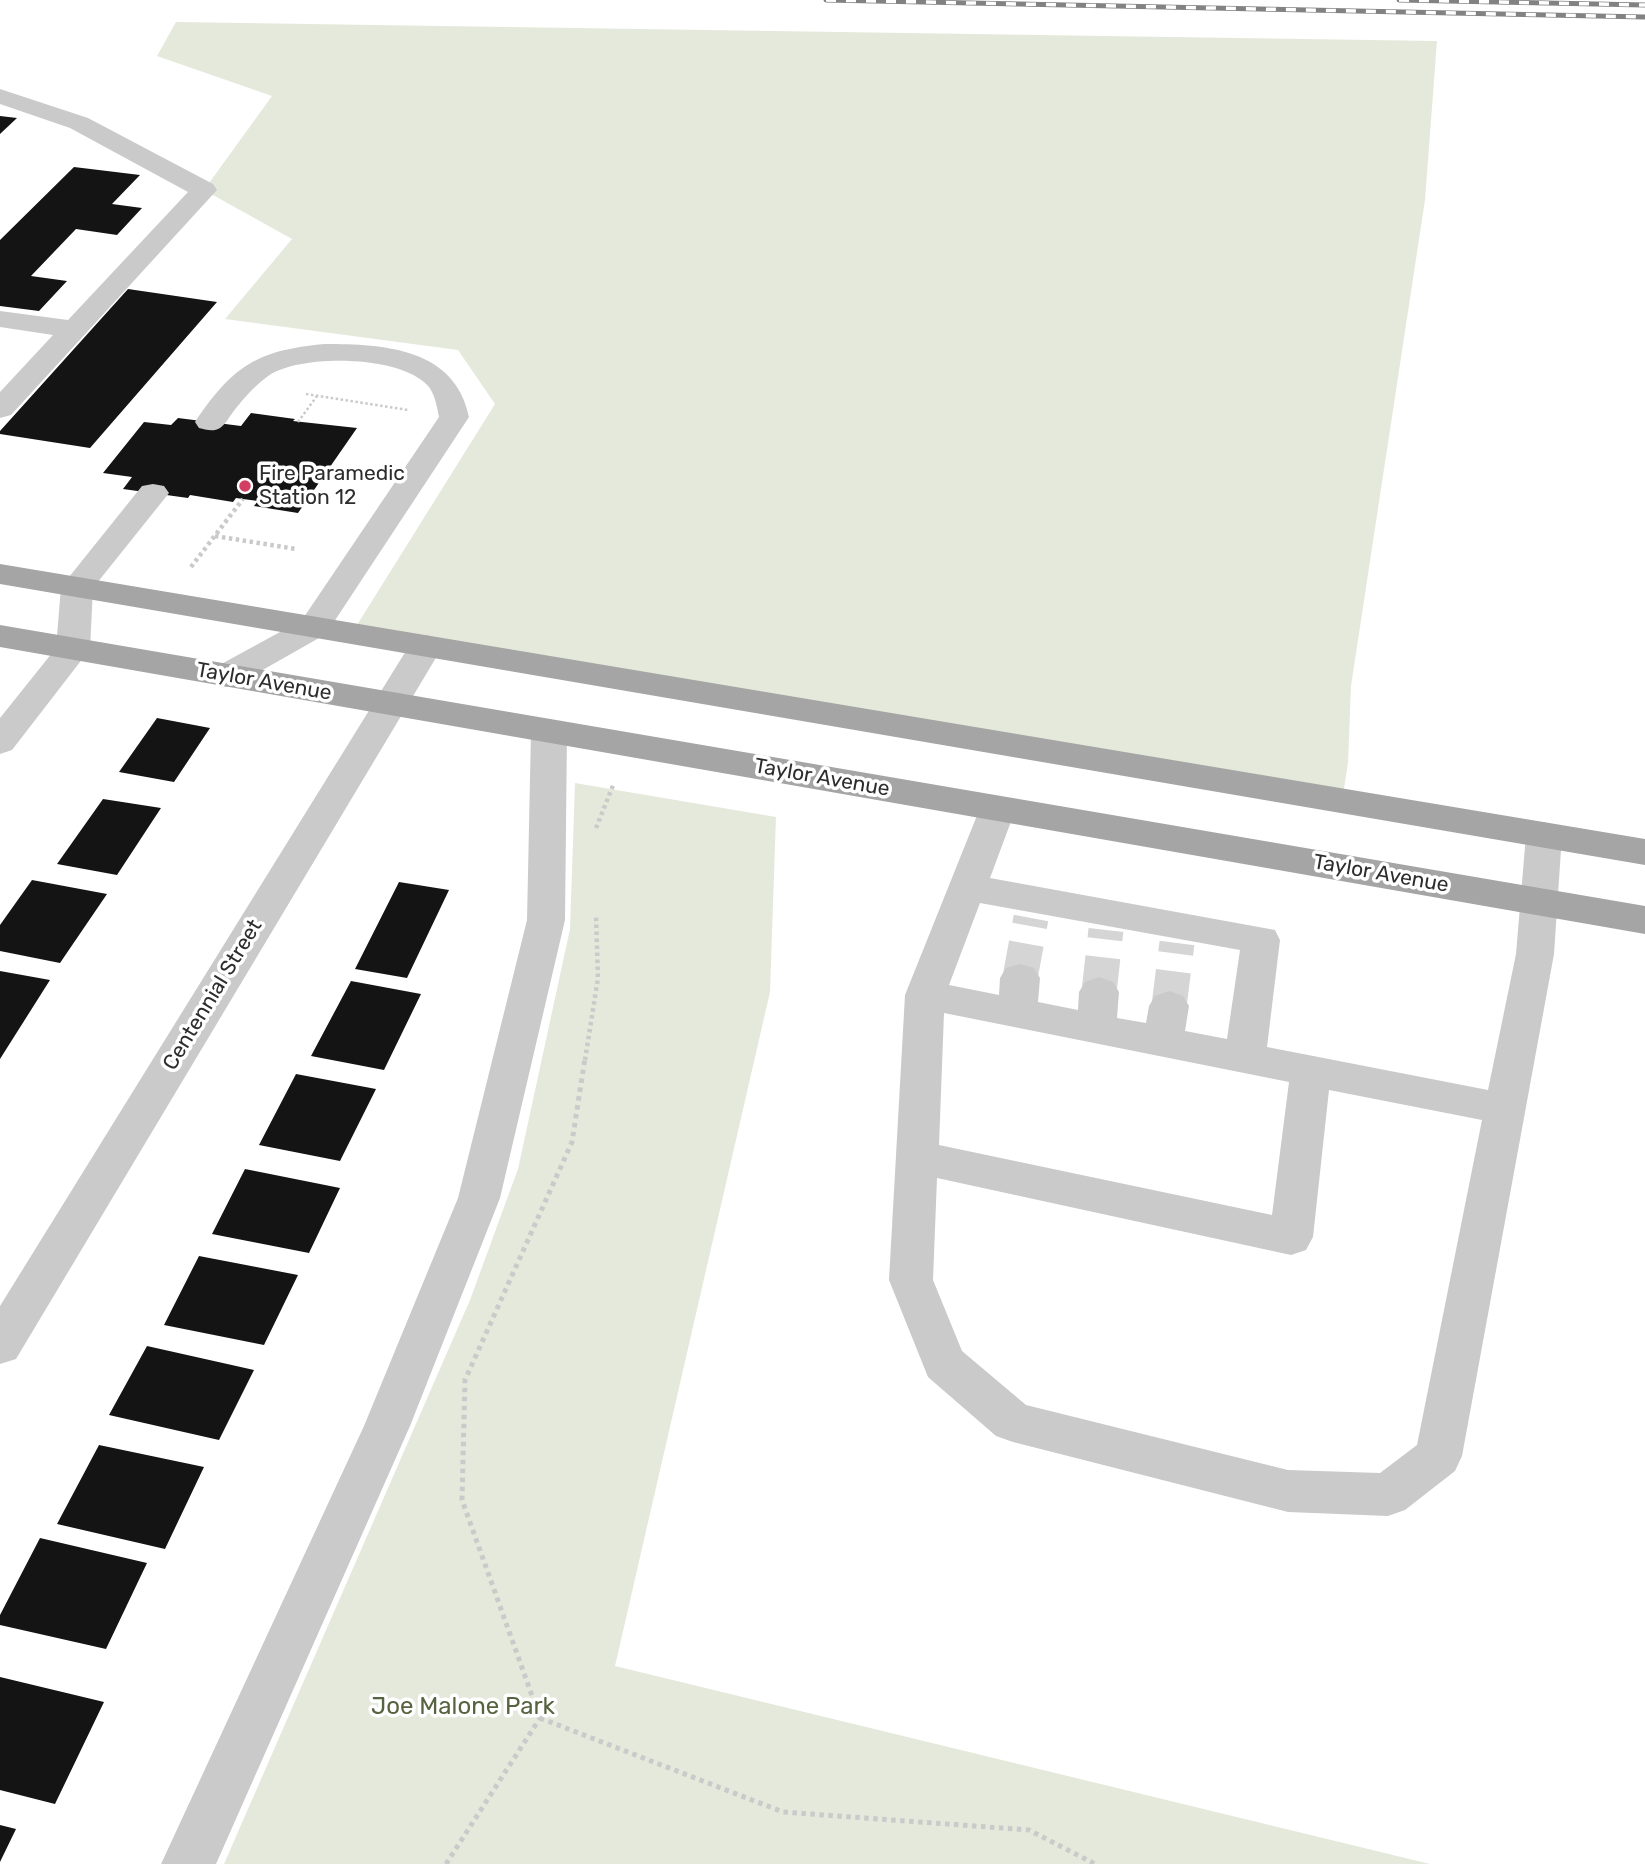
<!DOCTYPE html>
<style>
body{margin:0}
canvas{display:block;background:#fff}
</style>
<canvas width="1645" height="1864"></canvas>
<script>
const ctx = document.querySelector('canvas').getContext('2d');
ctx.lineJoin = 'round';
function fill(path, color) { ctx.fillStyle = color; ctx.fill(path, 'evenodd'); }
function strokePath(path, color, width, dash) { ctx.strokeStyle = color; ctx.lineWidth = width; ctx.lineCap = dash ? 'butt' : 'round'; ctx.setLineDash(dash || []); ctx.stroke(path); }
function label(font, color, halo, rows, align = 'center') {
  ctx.font = font + ' Rubik,sans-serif'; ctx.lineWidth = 7; ctx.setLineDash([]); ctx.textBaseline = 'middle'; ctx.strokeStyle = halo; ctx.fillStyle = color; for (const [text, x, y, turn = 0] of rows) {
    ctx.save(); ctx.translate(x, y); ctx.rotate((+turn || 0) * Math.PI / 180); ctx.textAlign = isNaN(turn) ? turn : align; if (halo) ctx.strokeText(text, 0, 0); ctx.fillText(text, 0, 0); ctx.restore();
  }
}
const green = new Path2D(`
 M 176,22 L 1437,41 L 1425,200 L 1351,686 L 1348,763 L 1342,801 L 352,633 L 495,404 L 458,350 L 225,319 L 292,239 L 204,190 L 272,96 L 157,56 Z
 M 575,783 L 776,817 L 770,992 L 615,1666 L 1430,1864 L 224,1864 L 470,1300 L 518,1169 L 570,929 Z`);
const building = new Path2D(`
 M 0,116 L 17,118 L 0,134 Z
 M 74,167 L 140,175 L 112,204 L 142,208 L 117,235 L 76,229 L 31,276 L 67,281 L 39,311 L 0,306 L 0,240 Z
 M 128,289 L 217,302 L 90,448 L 0,434 L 0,431 Z
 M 251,413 L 295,419 L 293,421 L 357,428 L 298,513 L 254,506 L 258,501 L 243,499 L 236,498 L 233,502 L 190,495 L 188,498 L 123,489 L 132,477 L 103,473 L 144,422 L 171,425 L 178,418 L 241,426 Z
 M 157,718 L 210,728 L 174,782 L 119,772 Z
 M 103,799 L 161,808 L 117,875 L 57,864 Z
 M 32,880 L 107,894 L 60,963 L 0,951 L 0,925 Z
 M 399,882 L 449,890 L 407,978 L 355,969 Z
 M 0,971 L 50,980 L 0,1059 Z
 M 351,981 L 421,994 L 384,1070 L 311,1056 Z
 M 296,1074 L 376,1089 L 340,1161 L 259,1145 Z
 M 245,1169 L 340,1188 L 309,1253 L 212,1234 Z
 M 199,1256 L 298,1275 L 264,1345 L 164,1325 Z
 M 147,1346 L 254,1370 L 219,1440 L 109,1415 Z
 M 99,1445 L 204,1467 L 165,1549 L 57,1524 Z
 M 40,1538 L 147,1563 L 106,1649 L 0,1625 L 0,1615 Z
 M 0,1677 L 104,1702 L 55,1804 L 0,1790 Z
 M 0,1825 L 16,1829 L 0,1862 Z`);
const minorTunnel = new Path2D(`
 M 1020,978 L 1031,918
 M 1099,992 L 1106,930
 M 1169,1006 L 1177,943`);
const pathFar2 = new Path2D(`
 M 306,394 L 408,410
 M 298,422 L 317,396`);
const pathFar1 = new Path2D(`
 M 215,536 L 296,549
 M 191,567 L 243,499
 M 596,828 L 614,783
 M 585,1060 L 598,978 L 596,916`);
const path = new Path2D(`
 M 540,1718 L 783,1812 L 1029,1830 L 1095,1864
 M 446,1864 L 540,1718 L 462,1500 L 465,1380 L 572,1142 L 585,1058`);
const minor = new Path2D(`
 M 0,89 L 88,118 L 213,184 L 217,190 L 11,415 L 0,418 L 0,392 L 53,335 L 0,327 L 0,311 L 68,320 L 188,192 L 70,128 L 0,104 Z
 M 325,344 C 384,344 455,348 469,417 L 326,634 L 238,684 L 226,687 L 214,684 L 209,676 L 214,668 L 302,620 L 439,417 C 437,407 435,395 429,387 C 403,355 304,354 271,374 C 256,384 244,398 233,412 C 230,416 225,425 220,428 C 214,432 206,430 199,428 L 195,422 C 233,366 257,350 325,344 Z
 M 153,484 L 164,486 L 169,493 L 93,588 L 90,649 L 12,750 L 0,754 L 0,718 L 56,648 L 61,587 L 142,486 Z
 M 426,635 L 438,638 L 443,646 L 16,1359 L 0,1364 L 0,1306 L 409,646 L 414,638 Z
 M 549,719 L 561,723 L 567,731 L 565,920 L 500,1198 L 410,1426 L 216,1864 L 161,1864 L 364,1426 L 458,1198 L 527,920 L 531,731 L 537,723 Z
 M 998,796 L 1011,799 L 1016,808 L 990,878 L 1275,930 L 1280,940 L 1267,1047 L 1488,1090 L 1516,954 L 1526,835 L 1531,826 L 1544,822 L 1557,826 L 1562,835 L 1554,954 L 1462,1456 L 1455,1471 L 1405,1510 L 1388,1516 L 1288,1512 L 1013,1442 L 996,1436 L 928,1377 L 889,1280 L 905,995 L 980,808 L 985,799 ZM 980,903 L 1240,950 L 1227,1039 L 1185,1031 L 1189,1006 L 1183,996 L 1169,991 L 1155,996 L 1149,1006 L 1146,1023 L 1117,1018 L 1119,992 L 1113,982 L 1099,977 L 1085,982 L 1079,992 L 1078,1010 L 1038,1002 L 1040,978 L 1034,968 L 1020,964 L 1006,968 L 1000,978 L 999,995 L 949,985 ZM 944,1013 L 1289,1082 L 1272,1215 L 939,1145 ZM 1329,1090 L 1482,1120 L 1417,1445 L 1380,1473 L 1288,1470 L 1026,1405 L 962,1351 L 933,1280 L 937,1178 L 1291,1255 L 1306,1250 L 1313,1237 Z`);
const major = new Path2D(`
 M 0,564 L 1645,839 L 1645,865 L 0,584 Z
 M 0,625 L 1645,906 L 1645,934 L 0,647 Z`);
const rail = new Path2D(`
 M 826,0 L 1645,17
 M 1399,0 L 1645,5`);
const markers = [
 [245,486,7,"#d33f62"]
];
const poiNames = [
 ["Fire Paramedic",259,474],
 ["Station 12",259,498]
];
const streetNames = [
 ["Taylor Avenue",264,682,10],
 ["Taylor Avenue",822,778,10],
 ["Taylor Avenue",1381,874,10],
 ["Centennial Street",213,995,-59]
];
const nearParknames = [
 ["Joe Malone Park",463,1707]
];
fill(green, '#e5e9db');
fill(building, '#141414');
strokePath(minorTunnel, '#d5d5d5', 35, [35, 18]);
strokePath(pathFar2, '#cacaca', 2.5, [2.5, 2.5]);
strokePath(pathFar1, '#cacaca', 4.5, [3.5, 3.5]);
strokePath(path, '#cacaca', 5, [4.5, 4.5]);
fill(minor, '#cacaca');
fill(major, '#a5a5a5');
strokePath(rail, '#828282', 5);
strokePath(rail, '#fff', 3.5, [10]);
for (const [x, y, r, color] of markers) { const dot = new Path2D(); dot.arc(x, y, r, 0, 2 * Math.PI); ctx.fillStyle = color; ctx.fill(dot); strokePath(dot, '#fff', 2.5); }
label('21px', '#2d2d2d', '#fff', poiNames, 'left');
label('21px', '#2d2d2d', '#fff', streetNames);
label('24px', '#56633f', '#fff', nearParknames);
</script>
